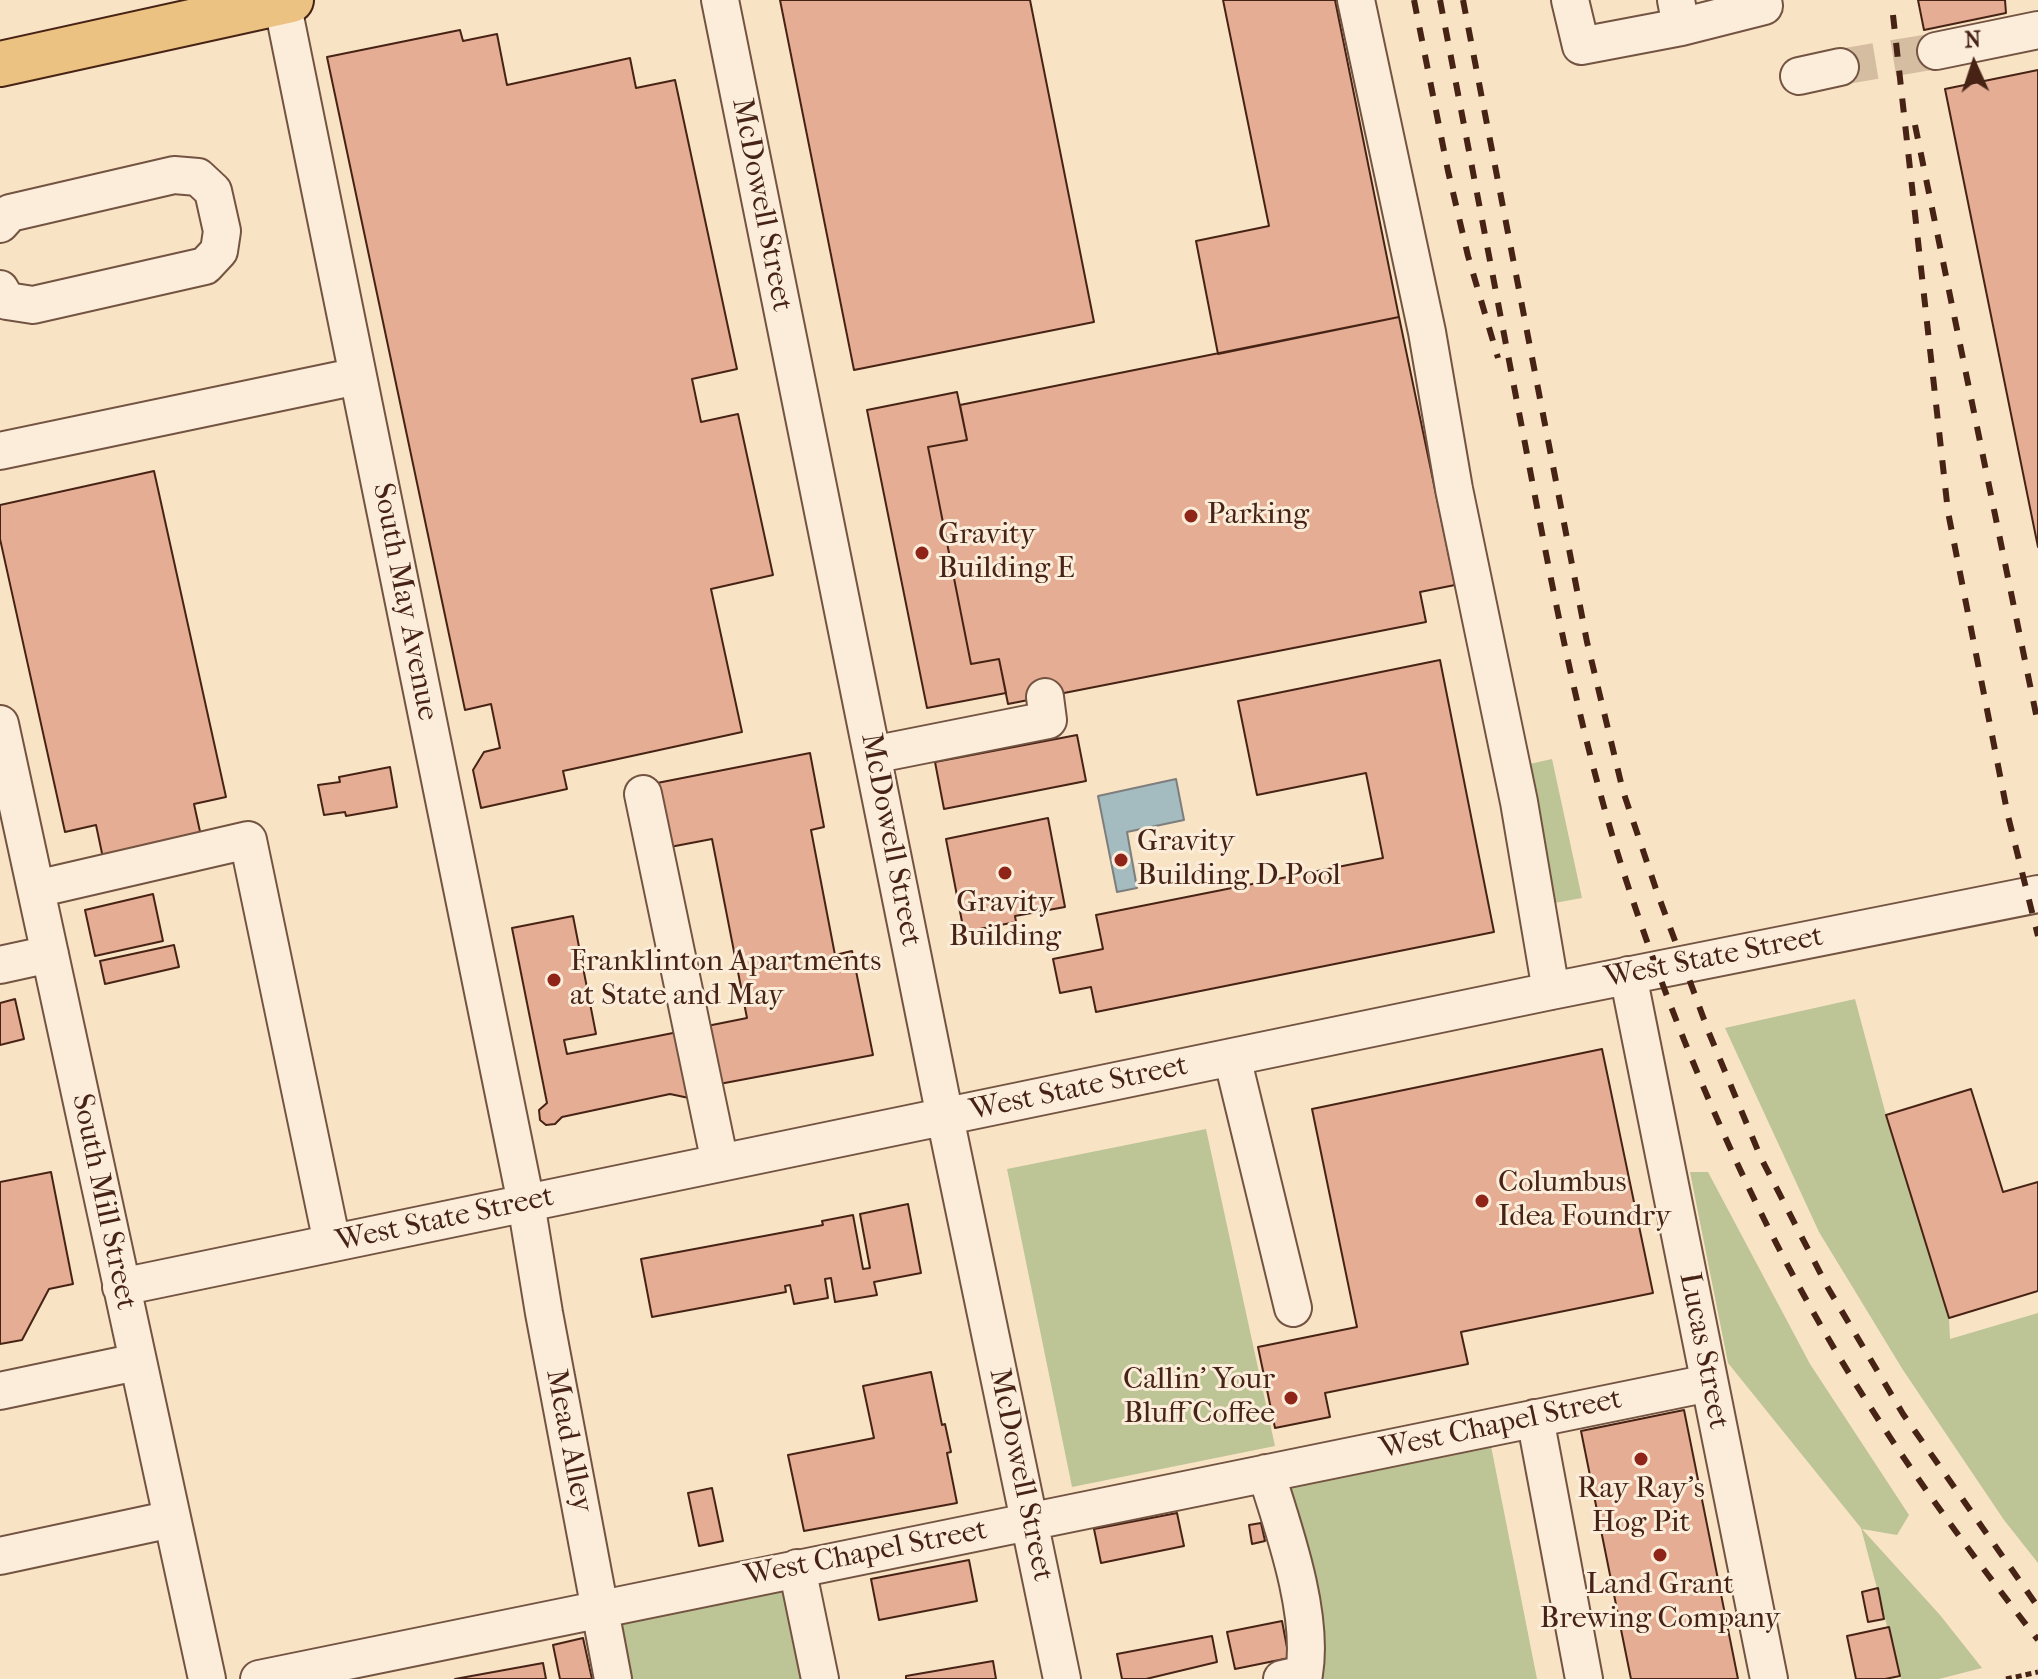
<!DOCTYPE html>
<style>
body{margin:0}
#map{position:relative;width:2038px;height:1679px;overflow:hidden;background:#f9e3c5;font-family:"IM FELL French Canon",serif}
canvas{display:block}
.north{position:absolute;left:1934px;top:24px;width:80px;height:80px;-webkit-text-stroke:6px #fbedd9;paint-order:stroke;rotate:357deg;font-size:22px;font-weight:700;line-height:32px;text-align:center;color:#462315}
.north::after{content:'';display:block;margin:auto;width:28px;height:36px;background:#462315;clip-path:polygon(50% 0,100% 100%,50% 72%,0 100%)}
</style>
<div id="map">
<canvas width="2038" height="1679"></canvas>
<div class="north">N</div>
</div>
<script>
const ctx = document.querySelector('canvas').getContext('2d');
ctx.lineJoin = 'round';
function fill(path, color) { ctx.fillStyle = color; ctx.fill(path, 'evenodd'); }
function strokePath(path, color, width, dash) { ctx.strokeStyle = color; ctx.lineWidth = width; ctx.lineCap = dash ? 'butt' : 'round'; ctx.setLineDash(dash || []); ctx.stroke(path); }
function label(font, color, halo, rows, align = 'center') {
  ctx.font = font + ' "IM FELL French Canon",serif'; ctx.lineWidth = 6; ctx.setLineDash([]); ctx.textBaseline = 'middle'; ctx.strokeStyle = halo; ctx.fillStyle = color; for (const [text, x, y, turn = 0] of rows) {
    ctx.save(); ctx.translate(x, y); ctx.rotate((+turn || 0) * Math.PI / 180); ctx.textAlign = isNaN(turn) ? turn : align; if (halo) ctx.strokeText(text, 0, 0); ctx.fillText(text, 0, 0); ctx.restore();
  }
}
const green = new Path2D(`
 M 1552,759 L 1582,898 L 1554,903 L 1525,765 Z
 M 1855,999 L 1886,1115 L 1949,1318 L 1950,1339 L 2038,1313 L 2038,1563 L 2004,1520 L 1903,1370 L 1819,1232 L 1725,1028 Z
 M 1206,1129 L 1275,1446 L 1072,1487 L 1007,1169 Z
 M 1690,1172 L 1708,1172 L 1810,1364 L 1909,1515 L 1897,1535 L 1862,1529 L 1940,1615 L 1982,1668 L 1939,1679 L 1901,1679 L 1861,1528 L 1728,1363 Z
 M 1491,1446 L 1537,1679 L 1323,1679 L 1289,1484 Z
 M 791,1586 L 819,1679 L 625,1679 L 613,1621 Z`);
const water = new Path2D(`
 M 1176,779 L 1184,820 L 1127,832 L 1137,888 L 1117,892 L 1098,796 Z`);
const building = new Path2D(`
 M 780,0 L 1030,0 L 1094,322 L 854,370 Z
 M 1223,0 L 1335,0 L 1399,317 L 1218,354 L 1196,241 L 1269,226 Z
 M 1918,0 L 2005,0 L 2006,13 L 1924,30 Z
 M 460,30 L 463,41 L 497,34 L 507,85 L 630,58 L 636,88 L 675,80 L 737,369 L 692,379 L 701,422 L 738,414 L 773,575 L 711,589 L 742,732 L 563,771 L 567,789 L 481,808 L 473,770 L 484,752 L 500,748 L 491,704 L 465,710 L 327,57 Z
 M 2038,70 L 2038,547 L 1945,89 Z
 M 1399,317 L 1455,585 L 1420,592 L 1426,622 L 1008,704 L 999,659 L 971,664 L 928,447 L 967,440 L 960,405 Z
 M 957,392 L 967,440 L 928,447 L 971,664 L 999,659 L 1006,693 L 927,708 L 867,410 Z
 M 154,471 L 226,797 L 194,804 L 201,836 L 103,858 L 96,825 L 65,832 L 0,539 L 0,505 Z
 M 1440,660 L 1494,932 L 1096,1012 L 1091,987 L 1060,993 L 1053,959 L 1103,949 L 1096,915 L 1383,858 L 1366,773 L 1257,795 L 1238,701 Z
 M 1077,735 L 1086,781 L 944,809 L 935,762 Z
 M 810,753 L 824,827 L 811,830 L 835,955 L 852,951 L 873,1055 L 714,1085 L 702,1027 L 747,1018 L 712,839 L 670,847 L 657,783 Z
 M 390,767 L 397,807 L 346,816 L 345,812 L 324,815 L 318,785 L 340,782 L 339,777 Z
 M 1048,818 L 1065,907 L 1015,916 L 1016,922 L 964,932 L 946,839 Z
 M 153,894 L 163,941 L 95,956 L 85,910 Z
 M 573,916 L 596,1034 L 564,1040 L 567,1054 L 678,1032 L 689,1098 L 670,1094 L 562,1117 L 555,1124 L 546,1125 L 540,1120 L 539,1110 L 547,1103 L 512,928 Z
 M 174,945 L 179,967 L 105,984 L 100,961 Z
 M 15,999 L 24,1039 L 0,1045 L 0,1003 Z
 M 1602,1049 L 1653,1293 L 1461,1332 L 1468,1364 L 1325,1393 L 1330,1417 L 1275,1428 L 1258,1347 L 1357,1327 L 1312,1109 Z
 M 1971,1089 L 2003,1192 L 2038,1182 L 2038,1291 L 1949,1318 L 1886,1115 Z
 M 51,1172 L 73,1284 L 49,1289 L 22,1340 L 0,1344 L 0,1182 Z
 M 908,1204 L 921,1273 L 874,1282 L 877,1295 L 835,1302 L 831,1278 L 825,1279 L 828,1298 L 794,1304 L 790,1285 L 785,1286 L 786,1292 L 652,1317 L 641,1259 L 823,1225 L 822,1221 L 853,1215 L 863,1269 L 870,1268 L 860,1214 Z
 M 931,1372 L 942,1425 L 945,1424 L 951,1452 L 947,1453 L 957,1503 L 804,1531 L 788,1455 L 874,1438 L 863,1386 Z
 M 1684,1410 L 1738,1679 L 1631,1679 L 1581,1431 Z
 M 712,1488 L 723,1541 L 699,1546 L 688,1493 Z
 M 1177,1513 L 1184,1546 L 1101,1563 L 1094,1529 Z
 M 1261,1523 L 1265,1541 L 1252,1544 L 1249,1525 Z
 M 969,1560 L 977,1601 L 879,1620 L 871,1579 Z
 M 1878,1588 L 1884,1619 L 1868,1622 L 1862,1592 Z
 M 1282,1621 L 1289,1658 L 1235,1669 L 1227,1632 Z
 M 1889,1627 L 1900,1676 L 1885,1679 L 1856,1679 L 1847,1636 Z
 M 1212,1636 L 1217,1662 L 1146,1679 L 1122,1679 L 1117,1654 Z
 M 583,1638 L 592,1679 L 560,1679 L 553,1645 Z
 M 993,1661 L 996,1679 L 906,1679 L 906,1676 Z
 M 543,1663 L 546,1679 L 455,1679 Z`);
const minorTunnel = new Path2D(`
 M 1840,67 L 1936,51`);
const path = new Path2D(`
 M 2006,1679 L 2038,1672`);
const minor = new Path2D(`
 M 720,0 L 945,1117 L 1062,1679
 M 1356,0 L 1427,332 L 1454,489 L 1519,802 L 1551,991
 M 1570,0 L 1581,46 L 1681,27 L 1676,0
 M 282,2 L 526,1203 L 544,1313 L 613,1679
 M 1681,27 L 1764,6 L 1763,0
 M 1936,51 L 2038,30
 M 1799,76 L 1840,67
 M 0,224 L 10,213 L 174,175 L 198,177 L 213,191 L 222,231 L 219,251 L 205,266 L 33,305 L 7,301 L 0,289
 M 0,451 L 358,376
 M 0,724 L 207,1679
 M 872,755 L 1048,720 L 1045,697
 M 643,794 L 720,1163
 M 36,889 L 248,840 L 332,1243
 M 0,965 L 50,954
 M 1628,975 L 1769,1679
 M 1232,1057 L 1293,1308
 M 121,1287 L 1551,991 L 2038,894
 M 0,1391 L 137,1362
 M 1535,1418 L 1584,1679
 M 1266,1473 C 1284,1530 1314,1614 1304,1674 L 1282,1679
 M 0,1556 L 172,1519
 M 797,1568 L 820,1679
 M 259,1679 L 1709,1383`);
const major = new Path2D(`
 M 0,64 L 291,0`);
const rail = new Path2D(`
 M 1414,0 L 1448,171 L 1468,256 L 1498,358
 M 1440,0 C 1469,151 1498,303 1527,454 C 1555,602 1583,752 1631,895 C 1690,1071 1767,1245 1867,1402 C 1920,1485 1978,1563 2038,1640
 M 1463,0 L 1587,642 L 1623,791 L 1657,892 L 1709,1033 L 1761,1158 L 1828,1288 L 1903,1414 L 2038,1607
 M 1893,15 L 1948,512 L 2008,816 L 2038,936
 M 1915,125 L 2038,724`);
const markers = [
 [1191,516,8,"#8f2418"],
 [922,553,8,"#8f2418"],
 [1121,860,8,"#8f2418"],
 [1005,873,8,"#8f2418"],
 [554,980,8,"#8f2418"],
 [1482,1201,8,"#8f2418"],
 [1291,1398,8,"#8f2418"],
 [1641,1459,8,"#8f2418"],
 [1660,1555,8,"#8f2418"]
];
const streetNames = [
 ["McDowell Street",761,205,79],
 ["South May Avenue",404,602,79],
 ["McDowell Street",890,840,79],
 ["West State Street",1714,958,-11],
 ["West State Street",1079,1089,-12],
 ["South Mill Street",103,1202,78],
 ["West State Street",445,1220,-12],
 ["Lucas Street",1703,1351,79],
 ["West Chapel Street",1501,1425,-12],
 ["Mead Alley",568,1441,79],
 ["McDowell Street",1020,1475,78],
 ["West Chapel Street",866,1554,-11]
];
const poiNames = [
 ["Parking",1207,516],
 ["Gravity",938,536],
 ["Building E",938,570],
 ["Gravity",1137,843],
 ["Building D Pool",1137,877],
 ["Gravity",1005,904,"center"],
 ["Building",1005,938,"center"],
 ["Franklinton Apartments",570,963],
 ["at State and May",570,997],
 ["Columbus",1498,1184],
 ["Idea Foundry",1498,1218],
 ["Callin' Your",1275,1381,"right"],
 ["Bluff Coffee",1275,1415,"right"],
 ["Ray Ray's",1641,1490,"center"],
 ["Hog Pit",1641,1524,"center"],
 ["Land Grant",1660,1586,"center"],
 ["Brewing Company",1660,1620,"center"]
];
fill(green, '#bdc495');
fill(water, '#a4bbc0');
strokePath(water, '#7e7e7c', 2);
fill(building, '#e5ad93');
strokePath(building, '#462315', 2);
strokePath(minorTunnel, '#d5bda2', 36, [36, 18]);
strokePath(minor, '#735341', 40);
strokePath(major, '#462315', 48);
strokePath(path, '#462315', 5, [6, 4]);
strokePath(minor, '#fbedd9', 36);
strokePath(major, '#ecc282', 44);
strokePath(rail, '#462315', 6, [14, 14]);
for (const [x, y, r, color] of markers) { const dot = new Path2D(); dot.arc(x, y, r, 0, 2 * Math.PI); ctx.fillStyle = color; ctx.fill(dot); strokePath(dot, '#fbedd9', 3); }
label('30px', '#462315', '#fbedd9', streetNames);
label('30px', '#462315', '#fbedd9', poiNames, 'left');
</script>
